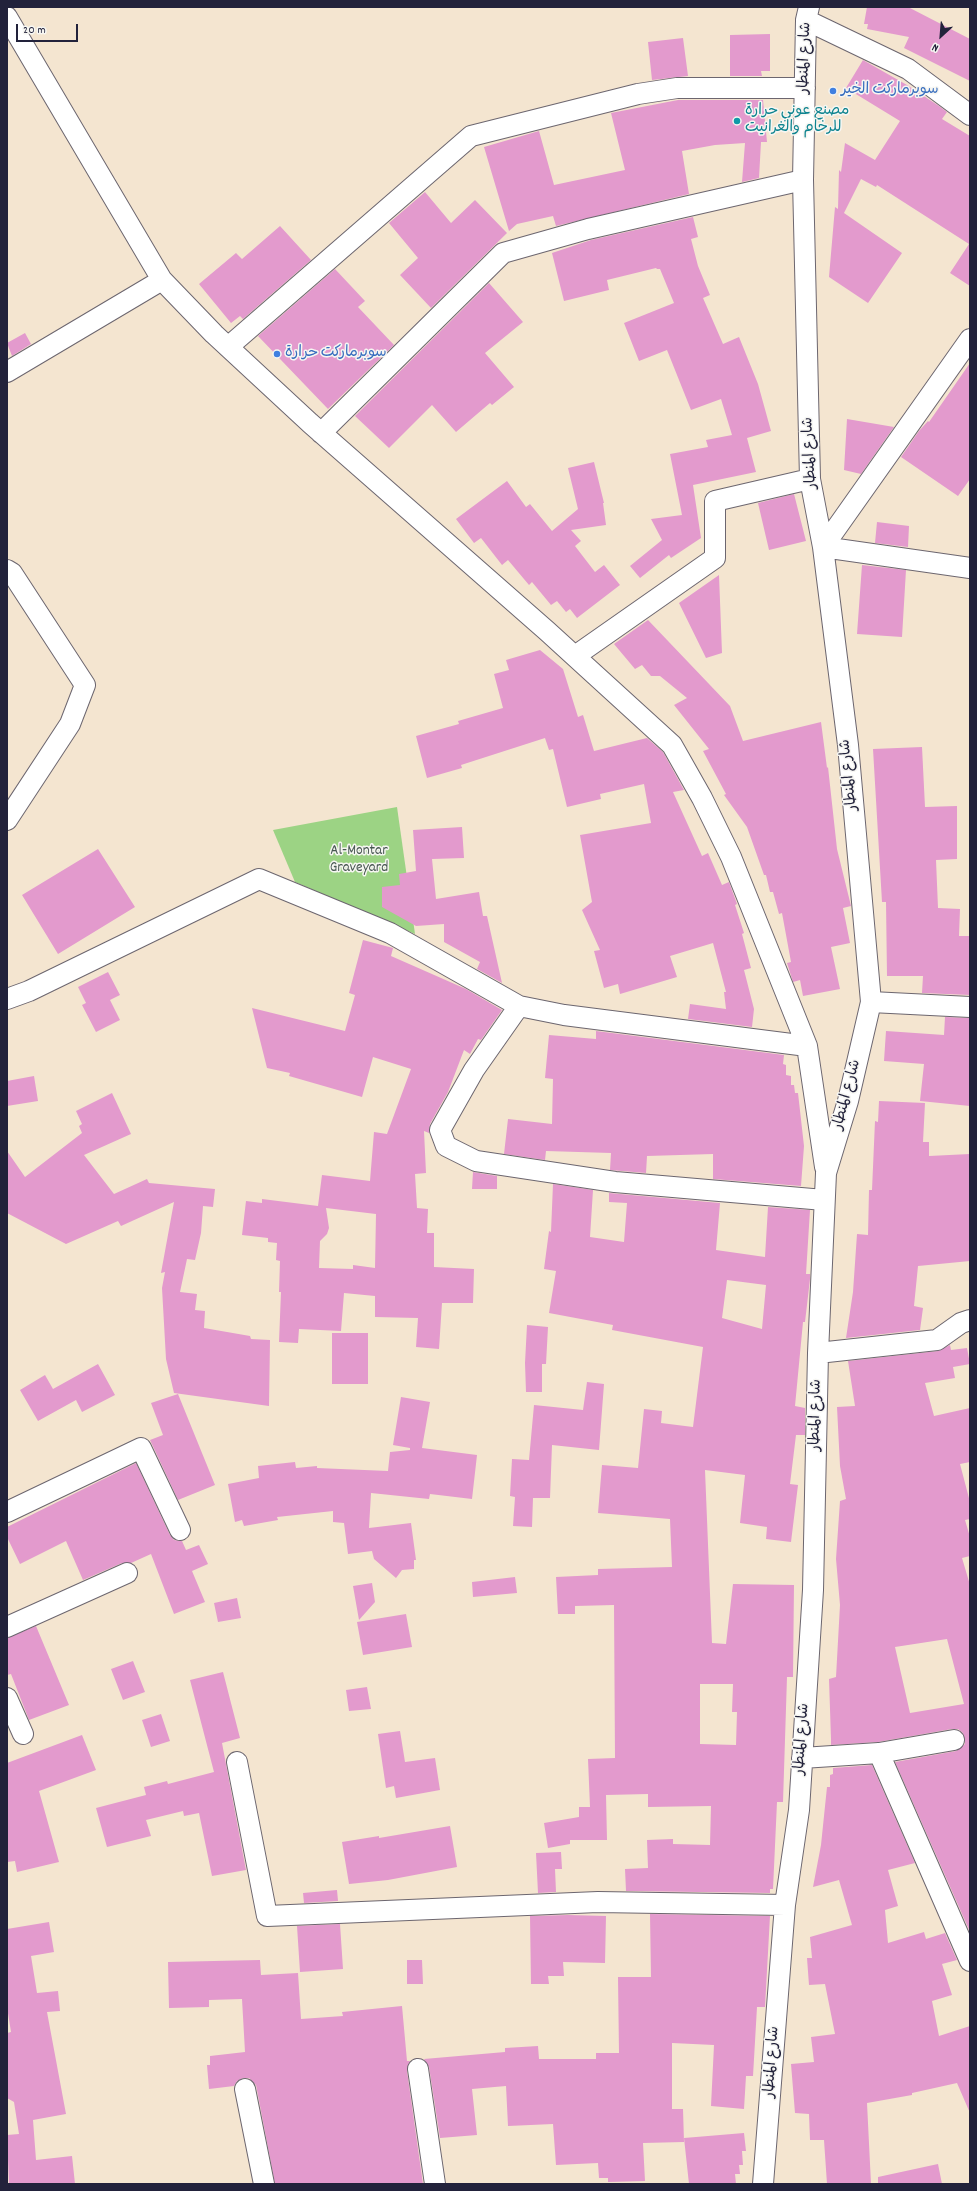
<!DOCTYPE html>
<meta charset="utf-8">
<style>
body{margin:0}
#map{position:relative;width:977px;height:2191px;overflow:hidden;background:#f4e5d0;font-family:Dekko,sans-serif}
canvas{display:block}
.frame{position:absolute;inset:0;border:8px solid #22223b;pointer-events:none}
.north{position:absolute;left:921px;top:16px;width:40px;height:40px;-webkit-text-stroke:3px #f6f6f2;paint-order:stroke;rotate:206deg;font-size:11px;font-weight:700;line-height:16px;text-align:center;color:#22223b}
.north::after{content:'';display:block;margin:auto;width:14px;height:18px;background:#22223b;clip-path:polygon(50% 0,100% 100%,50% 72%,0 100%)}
.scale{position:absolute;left:16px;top:24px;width:62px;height:18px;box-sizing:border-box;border:2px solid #22223b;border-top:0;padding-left:5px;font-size:12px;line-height:14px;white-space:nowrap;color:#22223b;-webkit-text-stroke:3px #f6f6f2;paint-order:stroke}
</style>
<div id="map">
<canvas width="977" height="2191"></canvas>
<div class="frame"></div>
<div class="north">N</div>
<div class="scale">20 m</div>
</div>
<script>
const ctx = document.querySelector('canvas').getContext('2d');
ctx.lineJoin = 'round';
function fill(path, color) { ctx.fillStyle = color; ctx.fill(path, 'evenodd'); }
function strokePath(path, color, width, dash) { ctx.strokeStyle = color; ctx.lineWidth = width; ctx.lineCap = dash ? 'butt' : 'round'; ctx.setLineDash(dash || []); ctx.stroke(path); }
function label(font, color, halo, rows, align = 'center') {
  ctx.font = font + ' Dekko,"Playpen Sans Arabic",sans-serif'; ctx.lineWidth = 3; ctx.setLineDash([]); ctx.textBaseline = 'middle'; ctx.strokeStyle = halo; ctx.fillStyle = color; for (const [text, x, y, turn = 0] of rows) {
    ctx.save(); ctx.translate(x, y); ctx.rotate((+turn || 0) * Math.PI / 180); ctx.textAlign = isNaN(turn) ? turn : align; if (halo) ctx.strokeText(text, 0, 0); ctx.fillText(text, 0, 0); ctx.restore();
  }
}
const green = new Path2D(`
 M 397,807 L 415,934 L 295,882 L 273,830 Z`);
const building = new Path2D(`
 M 867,7 L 908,7 L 970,39 L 970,81 L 904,48 L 909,37 L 867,29 L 868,24 L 864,24 Z
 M 770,34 L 770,71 L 761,71 L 762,76 L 730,76 L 730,35 Z
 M 683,38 L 688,76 L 652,80 L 648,42 Z
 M 863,60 L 907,85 L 939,106 L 947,112 L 942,119 L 970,136 L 970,286 L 950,273 L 969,244 L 877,185 L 876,187 L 861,179 L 844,213 L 902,253 L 868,303 L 829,277 L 835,207 L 838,209 L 839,170 L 841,172 L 845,143 L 875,160 L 900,121 L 846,88 Z
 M 678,100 L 763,100 L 767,142 L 761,142 L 759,178 L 742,182 L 745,143 L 715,145 L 682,151 L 689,194 L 556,226 L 553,216 L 517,224 L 509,231 L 484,147 L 539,131 L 554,185 L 625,170 L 611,113 Z
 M 425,192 L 451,223 L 475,200 L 507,233 L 431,308 L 400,275 L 418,258 L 389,223 Z
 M 693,217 L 698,237 L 691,239 L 698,266 L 710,295 L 703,298 L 723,344 L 739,337 L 758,384 L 771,431 L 747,438 L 756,472 L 693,485 L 701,538 L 671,558 L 669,555 L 640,578 L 630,566 L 662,540 L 651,519 L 682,515 L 670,454 L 708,447 L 706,440 L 732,435 L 721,399 L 691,410 L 667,350 L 639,361 L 624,323 L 674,303 L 660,269 L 657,269 L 656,268 L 607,280 L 609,290 L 564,301 L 552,253 L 591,240 Z
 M 280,226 L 311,260 L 243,319 L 240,316 L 231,323 L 199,284 L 236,253 L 242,259 Z
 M 335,269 L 365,301 L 358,307 L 394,345 L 328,409 L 258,336 Z
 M 489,283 L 523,322 L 485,353 L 514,387 L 492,405 L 490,403 L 456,432 L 432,405 L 389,448 L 355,416 Z
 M 25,333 L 31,344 L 12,356 L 7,343 Z
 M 970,363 L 970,479 L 958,496 L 901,457 L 919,431 L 928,421 L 929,422 Z
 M 847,419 L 894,427 L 861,474 L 844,470 Z
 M 594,462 L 604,503 L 603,503 L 606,525 L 571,530 L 581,541 L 575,546 L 595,572 L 604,565 L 620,585 L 577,618 L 570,609 L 566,612 L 557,601 L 551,605 L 532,582 L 529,585 L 508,560 L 502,565 L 481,538 L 474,543 L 456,519 L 507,481 L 526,507 L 530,504 L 552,531 L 578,509 L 568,468 Z
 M 794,494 L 806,541 L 769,550 L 758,503 Z
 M 877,522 L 909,526 L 908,547 L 875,543 Z
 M 862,565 L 906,570 L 902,637 L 857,634 Z
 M 719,575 L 722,653 L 706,658 L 679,603 Z
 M 648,620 L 730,706 L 743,741 L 821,722 L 827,768 L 828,767 L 837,849 L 851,906 L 843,908 L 850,943 L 831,947 L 840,989 L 803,996 L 800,980 L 793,982 L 787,963 L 791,962 L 782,913 L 779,914 L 773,892 L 770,892 L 766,875 L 764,875 L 747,827 L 724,795 L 726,794 L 703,751 L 709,749 L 674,705 L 687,698 L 660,676 L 651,676 L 642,665 L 635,669 L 614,644 Z
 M 540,650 L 563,669 L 578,717 L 583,715 L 594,751 L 647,738 L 663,752 L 684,790 L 673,792 L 702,856 L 708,853 L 722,885 L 729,882 L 737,904 L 735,905 L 744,933 L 742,934 L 751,968 L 744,970 L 754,1009 L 752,1027 L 688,1019 L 690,1004 L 726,1009 L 724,992 L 726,992 L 713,943 L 670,956 L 677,977 L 620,994 L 618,984 L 604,988 L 594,951 L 600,950 L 582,910 L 592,902 L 580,835 L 651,823 L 644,784 L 600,794 L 601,799 L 567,807 L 553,749 L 549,750 L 545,738 L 461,765 L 462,768 L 427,778 L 416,736 L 459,724 L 458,721 L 503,708 L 494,674 L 509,670 L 506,660 Z
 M 922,747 L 925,807 L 957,806 L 957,859 L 936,860 L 938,908 L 960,909 L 959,936 L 970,936 L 970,995 L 922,993 L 923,976 L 887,976 L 886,902 L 882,902 L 873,749 Z
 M 462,827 L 464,858 L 432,859 L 436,899 L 479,892 L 483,916 L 487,916 L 502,983 L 477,969 L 480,962 L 444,942 L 444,924 L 416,926 L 382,907 L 382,887 L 400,885 L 399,874 L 416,871 L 413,830 Z
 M 98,849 L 135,907 L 58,954 L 22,895 Z
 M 363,940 L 393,948 L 391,956 L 466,989 L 502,1010 L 481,1040 L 478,1039 L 470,1054 L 464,1050 L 448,1092 L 430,1124 L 429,1133 L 424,1131 L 426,1173 L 415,1174 L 417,1208 L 428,1209 L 427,1233 L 434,1233 L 434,1267 L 474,1269 L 473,1303 L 442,1303 L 439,1349 L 416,1347 L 418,1318 L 375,1317 L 375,1296 L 344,1293 L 341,1331 L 299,1329 L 298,1343 L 279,1342 L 281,1292 L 279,1292 L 280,1261 L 276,1260 L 277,1243 L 268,1242 L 268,1238 L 242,1235 L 246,1201 L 262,1203 L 262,1199 L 318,1206 L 322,1175 L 370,1181 L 374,1132 L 387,1134 L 411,1069 L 373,1057 L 362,1097 L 289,1076 L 290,1073 L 267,1068 L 252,1008 L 345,1031 L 355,995 L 349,993 ZM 326,1208 L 376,1214 L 375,1268 L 353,1265 L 353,1269 L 319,1268 L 320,1241 L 327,1234 L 329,1228 Z
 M 108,972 L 120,995 L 110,1000 L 120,1020 L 96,1032 L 82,1005 L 86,1003 L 78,987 Z
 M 945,1017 L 970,1018 L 970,1106 L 920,1101 L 924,1064 L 884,1061 L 886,1031 L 944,1035 Z
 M 596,1031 L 784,1055 L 783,1064 L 786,1065 L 786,1075 L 791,1076 L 791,1085 L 794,1085 L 795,1093 L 798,1093 L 804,1146 L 801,1186 L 713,1179 L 713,1154 L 647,1156 L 646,1173 L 610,1170 L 611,1153 L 546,1151 L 545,1160 L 504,1154 L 508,1119 L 552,1124 L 553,1079 L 545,1078 L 549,1035 L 596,1039 Z
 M 34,1076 L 38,1101 L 7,1106 L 7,1081 Z
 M 112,1093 L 131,1134 L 84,1155 L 114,1194 L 147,1179 L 149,1183 L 215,1189 L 213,1207 L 203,1206 L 201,1233 L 195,1260 L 187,1259 L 180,1292 L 197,1294 L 195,1310 L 205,1311 L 204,1328 L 250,1336 L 251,1339 L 270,1340 L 269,1406 L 174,1393 L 166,1359 L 162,1288 L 165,1272 L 161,1273 L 174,1202 L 121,1226 L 118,1221 L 66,1244 L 7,1213 L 7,1151 L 25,1177 L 82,1133 L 79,1126 L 82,1124 L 76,1111 Z
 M 879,1101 L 925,1103 L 923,1142 L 929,1142 L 929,1156 L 970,1154 L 970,1261 L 918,1266 L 914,1306 L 923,1308 L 920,1330 L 846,1338 L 853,1292 L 857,1234 L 868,1235 L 869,1190 L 872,1190 L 875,1121 L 878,1122 Z
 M 473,1172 L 497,1176 L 497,1189 L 472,1189 Z
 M 553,1184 L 593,1190 L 590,1237 L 624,1242 L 627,1203 L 609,1202 L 609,1193 L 720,1203 L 716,1250 L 765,1257 L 768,1207 L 810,1210 L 806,1274 L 810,1274 L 810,1279 L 805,1322 L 803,1322 L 795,1406 L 805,1408 L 805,1435 L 796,1435 L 790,1484 L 798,1485 L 791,1542 L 766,1539 L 767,1527 L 740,1523 L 745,1475 L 705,1470 L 712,1643 L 726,1644 L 733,1584 L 794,1585 L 793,1677 L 787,1677 L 783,1802 L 777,1802 L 773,1889 L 770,1889 L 770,1893 L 626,1891 L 625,1869 L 648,1868 L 647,1840 L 673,1839 L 673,1844 L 710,1845 L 711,1806 L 648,1807 L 648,1794 L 606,1795 L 607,1840 L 570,1840 L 570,1844 L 548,1848 L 544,1823 L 579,1817 L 579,1807 L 590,1807 L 588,1759 L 615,1758 L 614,1605 L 575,1606 L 575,1614 L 558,1614 L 556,1577 L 598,1575 L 598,1569 L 672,1567 L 670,1519 L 598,1513 L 602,1465 L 638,1468 L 644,1409 L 662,1411 L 661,1423 L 693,1427 L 703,1347 L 612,1330 L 613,1325 L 549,1313 L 556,1271 L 544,1269 L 549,1231 L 551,1232 ZM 727,1280 L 766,1285 L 762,1329 L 722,1318 ZM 700,1684 L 733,1684 L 732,1712 L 737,1712 L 736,1745 L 700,1744 Z
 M 527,1325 L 548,1327 L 546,1364 L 542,1364 L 542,1392 L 526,1392 L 525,1363 Z
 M 332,1333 L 368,1333 L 368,1384 L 332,1384 Z
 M 950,1345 L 951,1350 L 967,1348 L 970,1364 L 953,1367 L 955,1378 L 925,1383 L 934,1416 L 970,1408 L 970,1462 L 960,1464 L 970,1502 L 970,1519 L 965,1520 L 970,1537 L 970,1556 L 962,1558 L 970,1585 L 970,1932 L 895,1762 L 956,1751 L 965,1744 L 963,1733 L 958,1729 L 952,1729 L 878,1742 L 831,1745 L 831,1739 L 829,1679 L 836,1677 L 840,1605 L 836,1559 L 840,1501 L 846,1499 L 840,1466 L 837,1407 L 855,1406 L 848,1361 L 938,1351 ZM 947,1639 L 964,1704 L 910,1713 L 895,1647 Z
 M 98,1364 L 115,1395 L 82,1412 L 76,1400 L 38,1421 L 20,1390 L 45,1375 L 53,1389 Z
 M 587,1382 L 604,1384 L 599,1450 L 552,1445 L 550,1498 L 533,1498 L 532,1527 L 513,1526 L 515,1497 L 510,1496 L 512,1459 L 529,1460 L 534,1405 L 583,1410 Z
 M 178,1394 L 215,1485 L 178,1500 L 150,1440 L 163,1435 L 151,1403 Z
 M 401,1397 L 430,1402 L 422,1448 L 477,1455 L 472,1499 L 430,1494 L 429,1499 L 371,1493 L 369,1528 L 411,1523 L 416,1560 L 414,1560 L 414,1569 L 402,1570 L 396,1578 L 374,1559 L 372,1551 L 348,1554 L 344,1523 L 333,1522 L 333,1511 L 277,1517 L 278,1520 L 244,1526 L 242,1520 L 235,1522 L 228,1484 L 259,1478 L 258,1466 L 295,1462 L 296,1468 L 317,1466 L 317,1468 L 388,1471 L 390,1452 L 410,1450 L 410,1448 L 393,1445 Z
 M 136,1463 L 170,1535 L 174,1540 L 182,1541 L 186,1550 L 199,1545 L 208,1564 L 192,1571 L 205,1602 L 174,1614 L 151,1554 L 131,1563 L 122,1563 L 83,1580 L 66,1541 L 20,1564 L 7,1537 L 7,1527 Z
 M 515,1577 L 517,1593 L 473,1597 L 472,1582 Z
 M 372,1583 L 375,1602 L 359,1620 L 353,1586 Z
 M 237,1598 L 241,1618 L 218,1622 L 214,1603 Z
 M 406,1614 L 412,1647 L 363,1655 L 357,1622 Z
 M 36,1626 L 69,1705 L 29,1720 L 11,1674 L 7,1675 L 7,1638 Z
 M 133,1661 L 145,1692 L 123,1700 L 111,1669 Z
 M 223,1672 L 240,1738 L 222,1743 L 246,1870 L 212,1876 L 199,1813 L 184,1816 L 183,1811 L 146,1820 L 151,1836 L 107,1847 L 96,1808 L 146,1795 L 144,1787 L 167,1781 L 168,1784 L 214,1772 L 190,1680 Z
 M 367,1687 L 371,1709 L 349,1711 L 346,1690 Z
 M 161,1714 L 170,1741 L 151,1747 L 142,1720 Z
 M 400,1731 L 405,1762 L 435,1758 L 440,1790 L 396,1798 L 394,1786 L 386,1788 L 378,1734 Z
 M 82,1735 L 96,1770 L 39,1791 L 59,1862 L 17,1872 L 15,1861 L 7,1862 L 7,1763 Z
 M 872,1765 L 915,1863 L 888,1870 L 898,1906 L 885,1910 L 888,1943 L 924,1932 L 926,1939 L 945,1933 L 957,1960 L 942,1964 L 952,1995 L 932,2001 L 939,2036 L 970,2026 L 970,2113 L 957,2083 L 912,2093 L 912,2095 L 867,2103 L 871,2184 L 827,2184 L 824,2140 L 810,2140 L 809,2114 L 795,2113 L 791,2064 L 814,2062 L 811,2037 L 835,2034 L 825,1984 L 809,1985 L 807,1958 L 812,1958 L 810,1937 L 852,1925 L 839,1880 L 813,1887 L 821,1845 L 827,1787 L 830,1787 L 830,1775 L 833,1774 L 833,1768 Z
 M 450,1826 L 457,1867 L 388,1880 L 349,1884 L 342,1842 L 379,1836 L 379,1838 Z
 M 561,1852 L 562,1869 L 555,1869 L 556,1892 L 538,1893 L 536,1853 Z
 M 337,1890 L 338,1901 L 304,1903 L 303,1893 Z
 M 650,1914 L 770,1916 L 765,2007 L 757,2007 L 753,2076 L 746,2076 L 744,2109 L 711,2106 L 714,2045 L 672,2043 L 672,2109 L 683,2109 L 684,2142 L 643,2143 L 645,2181 L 608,2182 L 608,2178 L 599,2178 L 598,2163 L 556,2165 L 553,2124 L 508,2126 L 506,2086 L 472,2089 L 477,2135 L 440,2138 L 429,2067 L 424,2059 L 505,2052 L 505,2048 L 538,2046 L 539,2059 L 596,2059 L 596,2053 L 619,2053 L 618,1977 L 651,1977 Z
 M 568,1915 L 606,1916 L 605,1963 L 563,1962 L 564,1976 L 548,1976 L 549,1984 L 531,1984 L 530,1916 Z
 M 49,1922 L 54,1952 L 31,1956 L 37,1993 L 58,1991 L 60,2011 L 47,2012 L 66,2114 L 33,2120 L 36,2160 L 72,2156 L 75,2184 L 9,2184 L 7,2135 L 19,2134 L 14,2102 L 7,2098 L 7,2033 L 11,2032 L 7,2007 L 7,1929 Z
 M 340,1924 L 343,1969 L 300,1972 L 297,1926 Z
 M 260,1960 L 261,1975 L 298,1973 L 301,2019 L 343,2016 L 342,2012 L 402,2006 L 407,2061 L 410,2061 L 407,2071 L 423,2184 L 275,2184 L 256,2085 L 249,2078 L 243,2078 L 237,2081 L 234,2086 L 209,2089 L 207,2065 L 210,2065 L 210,2056 L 245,2052 L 242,1999 L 209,2000 L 209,2007 L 169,2008 L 168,1962 Z
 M 407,1960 L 422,1960 L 423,1984 L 407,1984 Z
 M 744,2133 L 746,2151 L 742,2151 L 743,2165 L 739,2165 L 740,2174 L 735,2174 L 736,2184 L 689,2184 L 684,2138 Z
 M 938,2164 L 942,2184 L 878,2184 L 878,2177 Z`);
const minor = new Path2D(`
 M 7,17 L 162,280 L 214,334 L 310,423 L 547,631 L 672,745 L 702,798 L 731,857 L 807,1046 L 825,1167
 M 806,20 L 908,69 L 970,115
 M 970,339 L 823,547 L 970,568
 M 228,347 L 471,136 L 638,94 L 677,88 L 805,88
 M 7,372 L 162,280
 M 321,433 L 503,253 L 588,229 L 803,180
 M 7,570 L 12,573 L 85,685 L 70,724 L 7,820
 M 575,656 L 715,558 L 715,501 L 810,479
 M 7,999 L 29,991 L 259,879 L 390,933 L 519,1006 L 564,1015 L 807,1046
 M 871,1002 L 970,1007
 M 519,1006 L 474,1070 L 440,1130 L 446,1146 L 476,1161 L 615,1182 L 824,1200
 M 818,1353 L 937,1340 L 961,1323 L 970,1320
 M 7,1512 L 141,1448 L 180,1530
 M 7,1627 L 127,1573
 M 7,1698 L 23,1734
 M 879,1753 L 970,1961
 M 802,1758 L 879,1753 L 954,1740
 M 237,1762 L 267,1916 L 598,1902 L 785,1905
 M 418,2069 L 435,2184
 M 245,2089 L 264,2184
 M 763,2184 L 785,1905 L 799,1810 L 813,1590 L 818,1353 L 826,1173 L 848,1101 L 871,1002 L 848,745 L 823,547 L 810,479 L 803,180 L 806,20 L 809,7`);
const markers = [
 [833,91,4,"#3f7fe0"],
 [737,121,4,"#0f9aa8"],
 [277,354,4,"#3f7fe0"]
];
const streetNames = [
 ["شارع المنطار",806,58,-88],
 ["شارع المنطار",811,453,-93],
 ["شارع المنطار",850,775,-96],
 ["شارع المنطار",848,1095,-75],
 ["شارع المنطار",817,1415,-89],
 ["شارع المنطار",803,1739,-86],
 ["شارع المنطار",773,2062,-86]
];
const shopNames = [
 ["سوبرماركت الخير",841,91],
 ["سوبرماركت حرارة",285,354]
];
const cultureNames = [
 ["مصنع عوني حرارة",745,112],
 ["للرخام والغرانيت",745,129]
];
const parkNames = [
 ["Al-Montar",359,852],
 ["Graveyard",359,869]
];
fill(green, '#9cd384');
fill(building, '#e39acd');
strokePath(minor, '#6c666f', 22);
strokePath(minor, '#fff', 20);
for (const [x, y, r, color] of markers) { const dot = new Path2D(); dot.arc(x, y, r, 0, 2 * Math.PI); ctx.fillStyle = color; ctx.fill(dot); strokePath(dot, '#f6f6f2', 1.5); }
label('15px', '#22223b', '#f6f6f2', streetNames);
label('15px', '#366cbe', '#f6f6f2', shopNames, 'left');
label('15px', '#0d838f', '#f6f6f2', cultureNames, 'left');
label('15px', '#475751', '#f6f6f2', parkNames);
</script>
